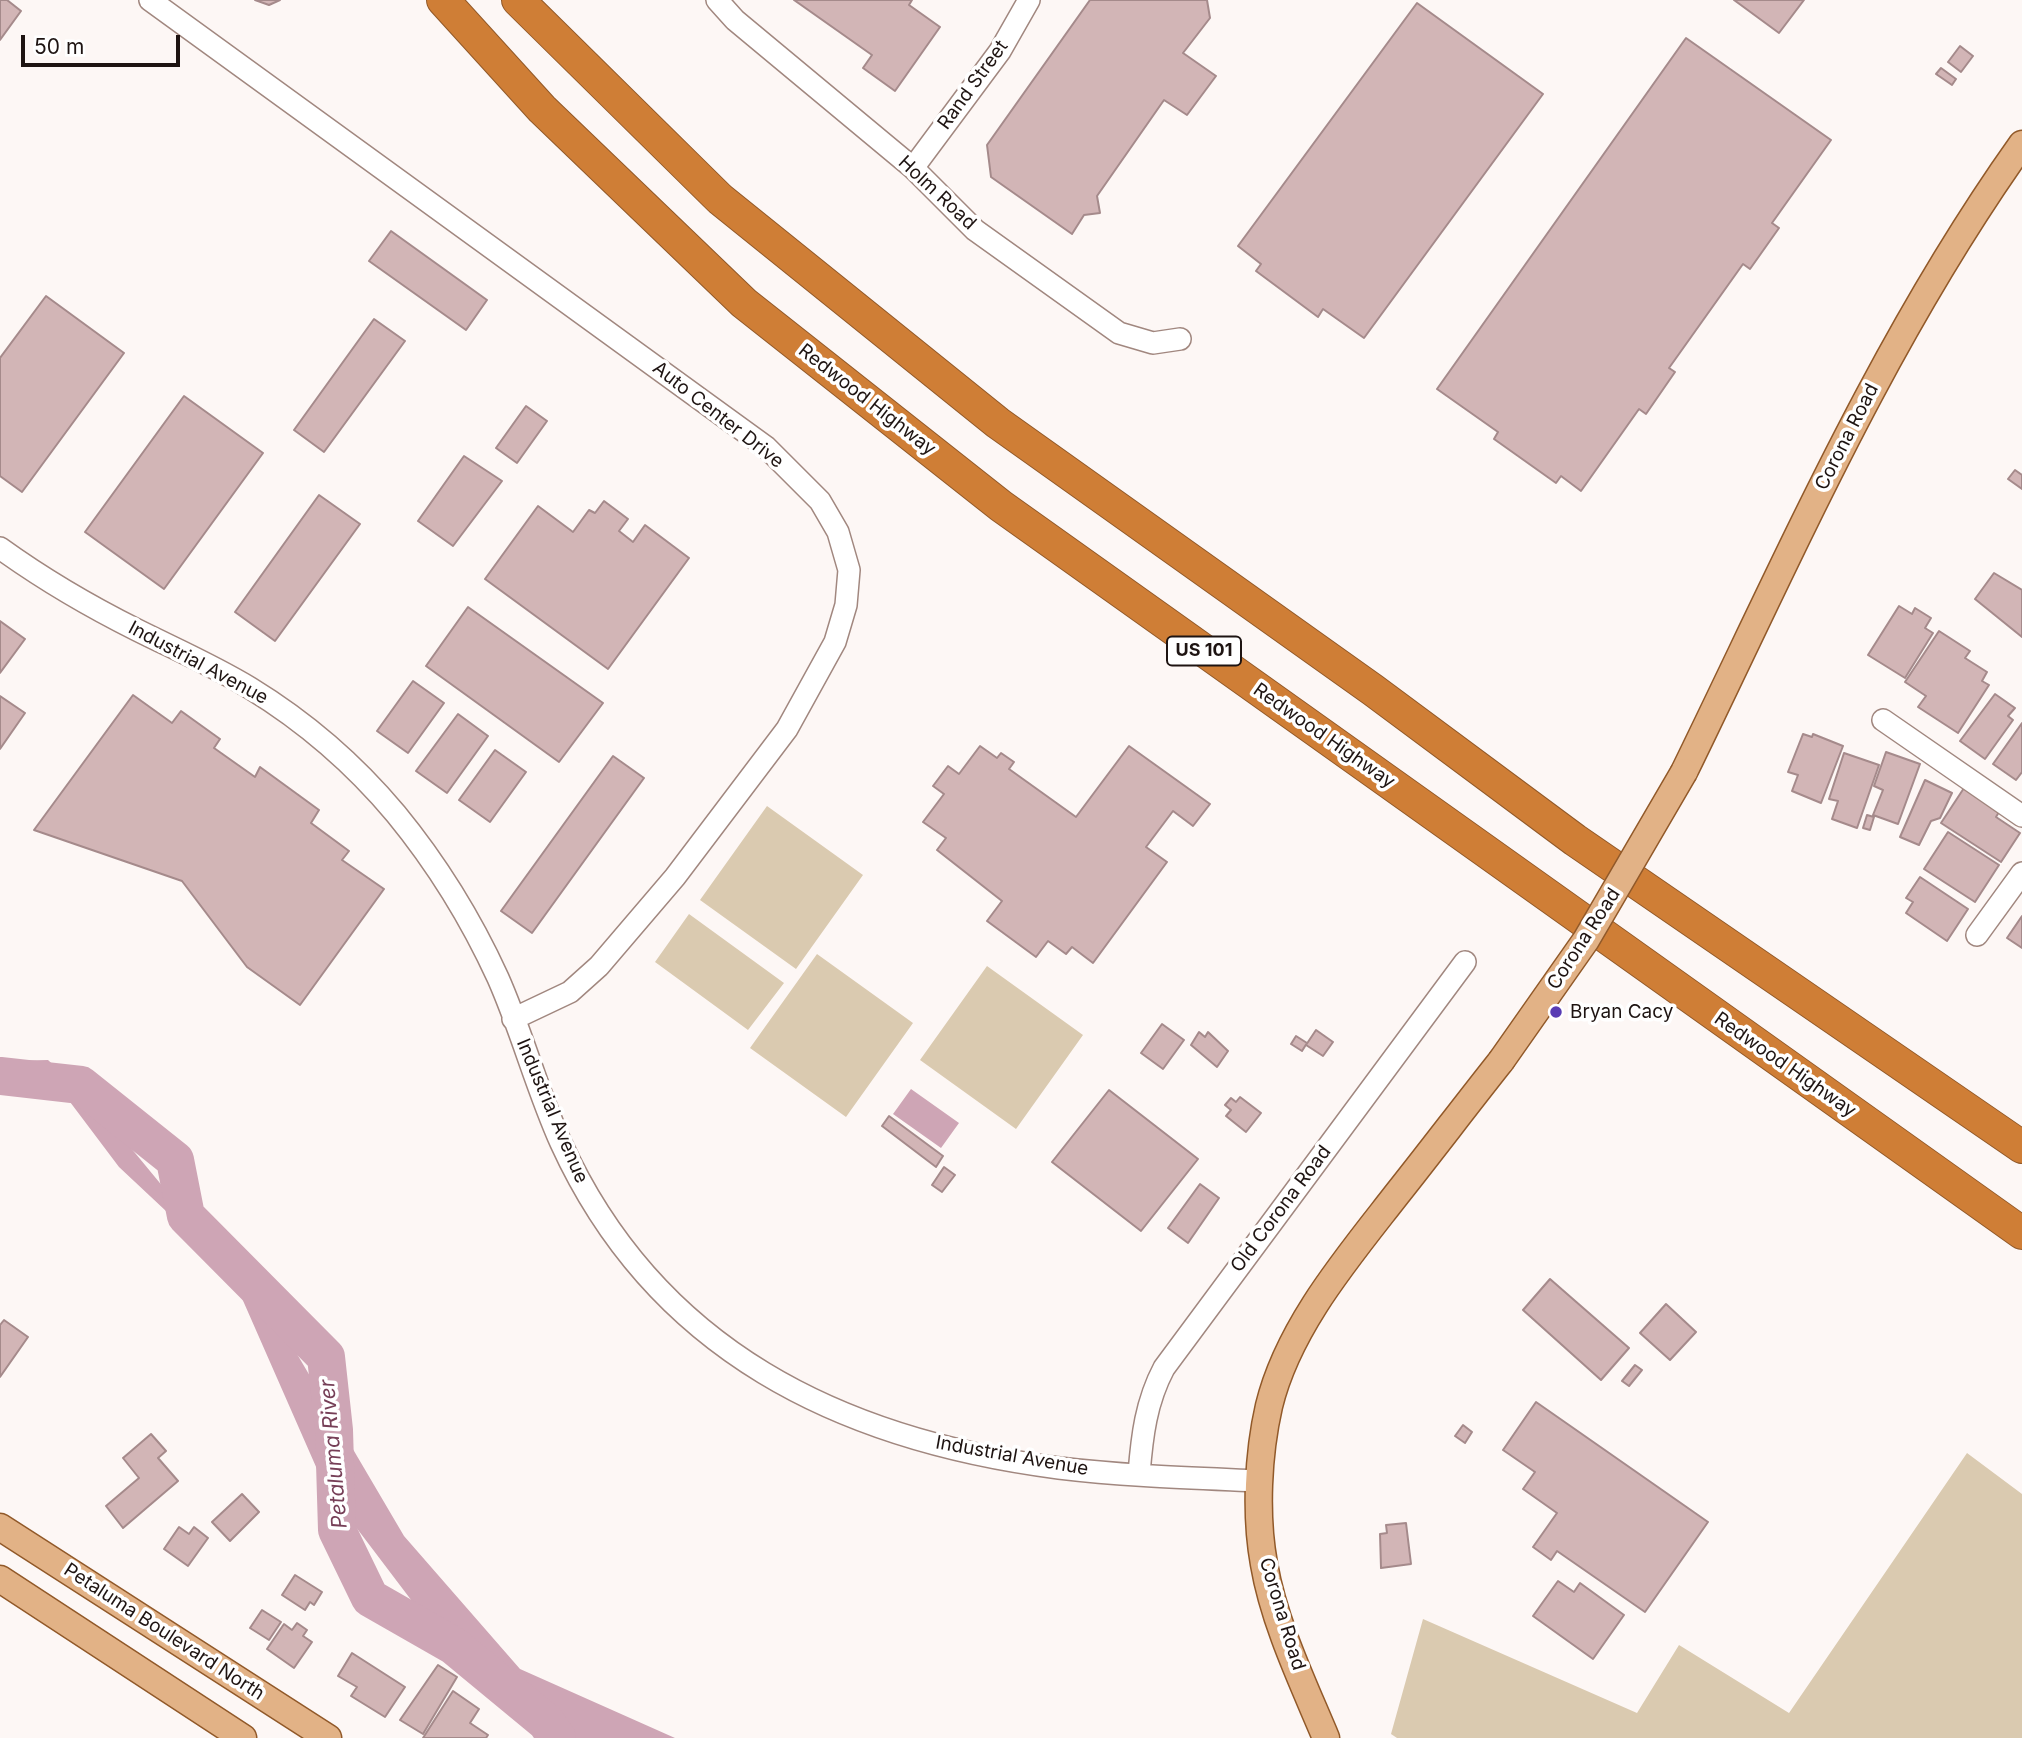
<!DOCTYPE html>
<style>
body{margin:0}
#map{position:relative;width:2022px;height:1738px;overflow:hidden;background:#fdf7f5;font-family:Inter,sans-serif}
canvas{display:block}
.scale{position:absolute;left:21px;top:35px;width:159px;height:32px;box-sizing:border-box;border:4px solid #1e1412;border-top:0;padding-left:9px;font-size:21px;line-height:24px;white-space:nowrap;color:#1e1412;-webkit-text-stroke:5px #fff;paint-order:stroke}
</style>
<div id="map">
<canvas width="2022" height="1738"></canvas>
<div class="scale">50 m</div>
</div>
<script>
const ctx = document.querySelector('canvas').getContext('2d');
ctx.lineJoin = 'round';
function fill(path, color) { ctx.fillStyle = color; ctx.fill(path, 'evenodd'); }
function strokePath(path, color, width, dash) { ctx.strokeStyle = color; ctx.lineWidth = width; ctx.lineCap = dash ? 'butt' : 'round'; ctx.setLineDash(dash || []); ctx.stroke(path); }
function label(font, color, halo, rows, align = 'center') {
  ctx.font = font + ' Inter,sans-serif'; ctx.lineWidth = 7; ctx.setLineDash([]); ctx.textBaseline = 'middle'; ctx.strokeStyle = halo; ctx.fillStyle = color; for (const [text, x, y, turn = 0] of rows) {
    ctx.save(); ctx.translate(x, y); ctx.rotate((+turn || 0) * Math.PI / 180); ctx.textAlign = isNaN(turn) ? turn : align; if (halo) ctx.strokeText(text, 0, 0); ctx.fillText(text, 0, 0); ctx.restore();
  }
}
const green = new Path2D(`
 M 767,806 L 863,875 L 796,969 L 700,900 Z
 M 689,914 L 784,983 L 748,1030 L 655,962 Z
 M 817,954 L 913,1023 L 846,1117 L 750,1048 Z
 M 987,966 L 1083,1035 L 1016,1129 L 920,1060 Z
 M 1967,1453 L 2022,1494 L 2022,1738 L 1397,1738 L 1391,1734 L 1423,1619 L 1637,1713 L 1679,1645 L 1789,1713 Z`);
const water = new Path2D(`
 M 48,1060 L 93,1102 L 164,1188 L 230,1240 L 404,1536 L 520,1669 L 675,1738 L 576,1738 L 446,1646 L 324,1485 L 230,1271 L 119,1167 L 61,1090 L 0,1078 L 0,1061 Z
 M 911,1089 L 959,1123 L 941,1148 L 893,1114 Z`);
const river = new Path2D(`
 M 0,1076 L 81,1085 L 175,1160 L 186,1216 L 326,1357 L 334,1430 L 337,1530 L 370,1598 L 454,1646 L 546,1722 L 557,1738`);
const building = new Path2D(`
 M 0,0 L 7,0 L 21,11 L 0,40 Z
 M 255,0 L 280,0 L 269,5 Z
 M 794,0 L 912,0 L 909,5 L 940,27 L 895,91 L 863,68 L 872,55 Z
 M 1090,0 L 1207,0 L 1210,18 L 1183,53 L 1216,76 L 1187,115 L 1164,100 L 1097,196 L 1100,213 L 1084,215 L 1072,234 L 991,177 L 987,145 Z
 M 1734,0 L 1804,0 L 1779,33 Z
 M 1417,3 L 1543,94 L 1364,338 L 1323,309 L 1318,317 L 1256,271 L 1261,264 L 1238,246 Z
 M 1686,38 L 1831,140 L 1772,223 L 1779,228 L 1750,269 L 1743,264 L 1669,368 L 1675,372 L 1646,414 L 1639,409 L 1581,491 L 1561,476 L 1556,483 L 1494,439 L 1498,432 L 1437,389 Z
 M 1960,46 L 1973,56 L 1961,72 L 1948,62 Z
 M 1941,68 L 1956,79 L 1952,85 L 1936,74 Z
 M 391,231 L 487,300 L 466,330 L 369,261 Z
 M 46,296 L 124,353 L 22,492 L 0,476 L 0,358 Z
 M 374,319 L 405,341 L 324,452 L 294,430 Z
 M 184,396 L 263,453 L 164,589 L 85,532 Z
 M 526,406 L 547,421 L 517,463 L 496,448 Z
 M 464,456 L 502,481 L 453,546 L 418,521 Z
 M 2015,470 L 2022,475 L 2022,489 L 2008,479 Z
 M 319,495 L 360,524 L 275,641 L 235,612 Z
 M 604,501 L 628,519 L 619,531 L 633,542 L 645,525 L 689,558 L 608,669 L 485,579 L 538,506 L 573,532 L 589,510 L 595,513 Z
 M 1994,573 L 2022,590 L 2022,637 L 1975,599 Z
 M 1899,606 L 1912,614 L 1915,608 L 1931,618 L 1925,628 L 1933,633 L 1905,678 L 1868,655 Z
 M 468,607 L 603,703 L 559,762 L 426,666 Z
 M 0,621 L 25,639 L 0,673 Z
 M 1939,631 L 1970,651 L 1965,658 L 1987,672 L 1982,681 L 1989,685 L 1958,733 L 1918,707 L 1926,696 L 1905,682 Z
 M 413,681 L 444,703 L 408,753 L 377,731 Z
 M 1995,694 L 2015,708 L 2008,716 L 2013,720 L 1985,759 L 1960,741 Z
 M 133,695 L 172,723 L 181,711 L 220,739 L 214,748 L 255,777 L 260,767 L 319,810 L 311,823 L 349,851 L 342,860 L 384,889 L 300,1005 L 247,967 L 182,881 L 34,830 Z
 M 0,696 L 25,713 L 0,749 Z
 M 458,714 L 488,736 L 447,793 L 416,771 Z
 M 2022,723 L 2022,772 L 2016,780 L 1993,764 Z
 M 1803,734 L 1812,737 L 1813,734 L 1843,746 L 1821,803 L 1792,791 L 1798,775 L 1788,772 Z
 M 980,746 L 997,758 L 1001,753 L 1014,762 L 1009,769 L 1076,817 L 1129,746 L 1210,804 L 1193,826 L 1173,811 L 1146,847 L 1167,862 L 1093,963 L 1072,947 L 1066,954 L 1048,941 L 1036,957 L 987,921 L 1002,901 L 937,850 L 946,838 L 923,822 L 944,794 L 933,786 L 948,766 L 959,774 Z
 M 495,750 L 526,772 L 490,822 L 459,800 Z
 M 1886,752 L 1920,764 L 1898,824 L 1873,815 L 1883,790 L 1874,786 Z
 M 1844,753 L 1879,765 L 1857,828 L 1832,819 L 1838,801 L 1829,799 Z
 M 613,756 L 644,778 L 532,933 L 501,911 Z
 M 1925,780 L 1952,793 L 1940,818 L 1931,821 L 1919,845 L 1900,837 Z
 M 1964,788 L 1999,812 L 1996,817 L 2020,833 L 2001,862 L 1941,823 Z
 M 1867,815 L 1874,817 L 1870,830 L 1863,828 Z
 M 1948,832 L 1999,865 L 1975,902 L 1924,869 Z
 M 1920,877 L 1968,909 L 1947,941 L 1906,913 L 1913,902 L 1906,898 Z
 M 2022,916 L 2022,948 L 2007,938 Z
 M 1162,1024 L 1184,1040 L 1163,1069 L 1141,1053 Z
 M 1316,1030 L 1333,1042 L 1323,1056 L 1306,1045 Z
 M 1199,1032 L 1205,1037 L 1208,1032 L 1228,1051 L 1217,1067 L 1191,1045 Z
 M 1296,1036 L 1307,1043 L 1302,1051 L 1291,1044 Z
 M 1109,1090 L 1198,1159 L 1141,1231 L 1052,1162 Z
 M 1240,1097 L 1261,1113 L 1246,1132 L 1226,1116 L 1231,1110 L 1225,1105 L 1231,1098 L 1236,1102 Z
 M 889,1116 L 943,1156 L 936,1167 L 882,1126 Z
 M 944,1167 L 955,1175 L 942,1192 L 932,1185 Z
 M 1200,1184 L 1219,1198 L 1188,1243 L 1168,1228 Z
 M 1550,1279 L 1629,1348 L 1601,1380 L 1523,1310 Z
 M 1666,1304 L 1696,1332 L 1670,1360 L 1640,1333 Z
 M 4,1320 L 28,1337 L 0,1377 L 0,1325 Z
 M 1635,1365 L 1642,1370 L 1629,1386 L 1622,1381 Z
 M 1536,1402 L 1708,1522 L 1645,1612 L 1557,1551 L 1551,1560 L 1533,1547 L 1557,1513 L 1523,1489 L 1535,1472 L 1503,1450 Z
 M 1463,1425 L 1472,1432 L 1465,1443 L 1455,1436 Z
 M 151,1434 L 166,1451 L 158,1458 L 178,1481 L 123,1528 L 106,1506 L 139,1478 L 123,1458 Z
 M 242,1494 L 259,1512 L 230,1541 L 212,1522 Z
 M 1406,1523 L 1411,1564 L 1381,1568 L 1380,1534 L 1387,1533 L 1386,1525 Z
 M 179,1527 L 189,1534 L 194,1527 L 208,1538 L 188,1566 L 164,1549 Z
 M 295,1575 L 322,1592 L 314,1605 L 310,1602 L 305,1610 L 282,1595 Z
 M 1558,1581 L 1574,1592 L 1580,1583 L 1624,1615 L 1593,1659 L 1533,1616 Z
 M 262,1610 L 281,1622 L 269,1640 L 250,1628 Z
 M 297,1623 L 307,1630 L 303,1636 L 312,1642 L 294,1668 L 267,1649 L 284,1624 L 292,1630 Z
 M 352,1653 L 405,1687 L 385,1717 L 351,1696 L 357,1687 L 338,1676 Z
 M 438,1665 L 457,1677 L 423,1734 L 400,1720 Z
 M 453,1691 L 479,1709 L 470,1723 L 488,1735 L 486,1738 L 423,1738 Z`);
const minor = new Path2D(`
 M 150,0 L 766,447 L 820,501 L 838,532 L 849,570 L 846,605 L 835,642 L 787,729 L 675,877 L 599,966 L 570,992 L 513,1019
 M 717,0 L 735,20 L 913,168 L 975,230 L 1119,333 L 1153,343 L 1180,339
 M 913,168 L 1000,51 L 1029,0
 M 0,548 C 43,579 89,606 137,630 C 175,649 214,666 250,688 C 304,721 355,765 396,814 C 437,864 471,919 498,978 C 522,1032 537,1090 561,1143 C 656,1351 841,1440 1059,1468 C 1125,1476 1193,1478 1260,1481
 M 1883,720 L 2022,816
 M 1977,935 L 2022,873
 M 1139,1474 C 1142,1436 1146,1402 1164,1368 L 1465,962`);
const major = new Path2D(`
 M 1684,772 C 1789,557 1883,339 2022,144
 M 0,1527 L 328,1738
 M 0,1579 L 243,1738
 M 1326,1738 C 1303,1683 1274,1623 1264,1564 C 1255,1515 1258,1454 1269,1406 C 1288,1327 1348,1257 1397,1194 C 1432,1150 1466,1105 1501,1061`);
const highway = new Path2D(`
 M 443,0 L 542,109 L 744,303 L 1001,506 L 2022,1233
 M 518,0 L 720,199 L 998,423 L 1373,690 L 1575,840 L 2022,1147`);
const majorBridge = new Path2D(`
 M 1501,1061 L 1586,940 L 1684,772`);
const markers = [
 [1556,1012,7,"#593cb4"]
];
const shields = [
 [1204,651,74]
];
const shieldNames = [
 ["US 101",1204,651]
];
const streetNames = [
 ["Rand Street",973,85,-54],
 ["Holm Road",937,193,43],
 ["Redwood Highway",867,400,38],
 ["Auto Center Drive",718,415,38],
 ["Corona Road",1847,437,-63],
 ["Industrial Avenue",198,663,28],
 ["Redwood Highway",1324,736,35],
 ["Corona Road",1584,939,-57],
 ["Redwood Highway",1785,1065,35],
 ["Industrial Avenue",552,1111,67],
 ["Old Corona Road",1281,1209,-53],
 ["Industrial Avenue",1012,1456,10],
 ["Corona Road",1282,1614,73],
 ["Petaluma Boulevard North",164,1632,33]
];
const poiNames = [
 ["Bryan Cacy",1570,1012]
];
const waterNames = [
 ["Petaluma River",334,1454,-95]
];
fill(green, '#dacab0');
fill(water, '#cea5b5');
strokePath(river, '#cea5b5', 38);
fill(building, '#d2b5b6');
strokePath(building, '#a58a8b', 2);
strokePath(minor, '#a1877f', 24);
strokePath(major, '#915929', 29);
strokePath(highway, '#915929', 34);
strokePath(minor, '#fff', 21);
strokePath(major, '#e2b286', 26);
strokePath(highway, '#cf7e36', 32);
strokePath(majorBridge, '#915929', 29, []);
strokePath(majorBridge, '#e2b286', 26);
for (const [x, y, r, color] of markers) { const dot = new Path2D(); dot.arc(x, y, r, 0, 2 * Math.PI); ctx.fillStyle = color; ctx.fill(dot); strokePath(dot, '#fff', 2.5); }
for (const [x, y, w] of shields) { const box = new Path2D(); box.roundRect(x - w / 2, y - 14.5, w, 29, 5); ctx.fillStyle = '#fff'; ctx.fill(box); strokePath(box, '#1e1412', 2); }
label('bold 18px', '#1e1412', null, shieldNames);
label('19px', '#1e1412', '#fff', streetNames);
label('19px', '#1e1412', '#fff', poiNames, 'left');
label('italic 21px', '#763f57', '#fff', waterNames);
</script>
